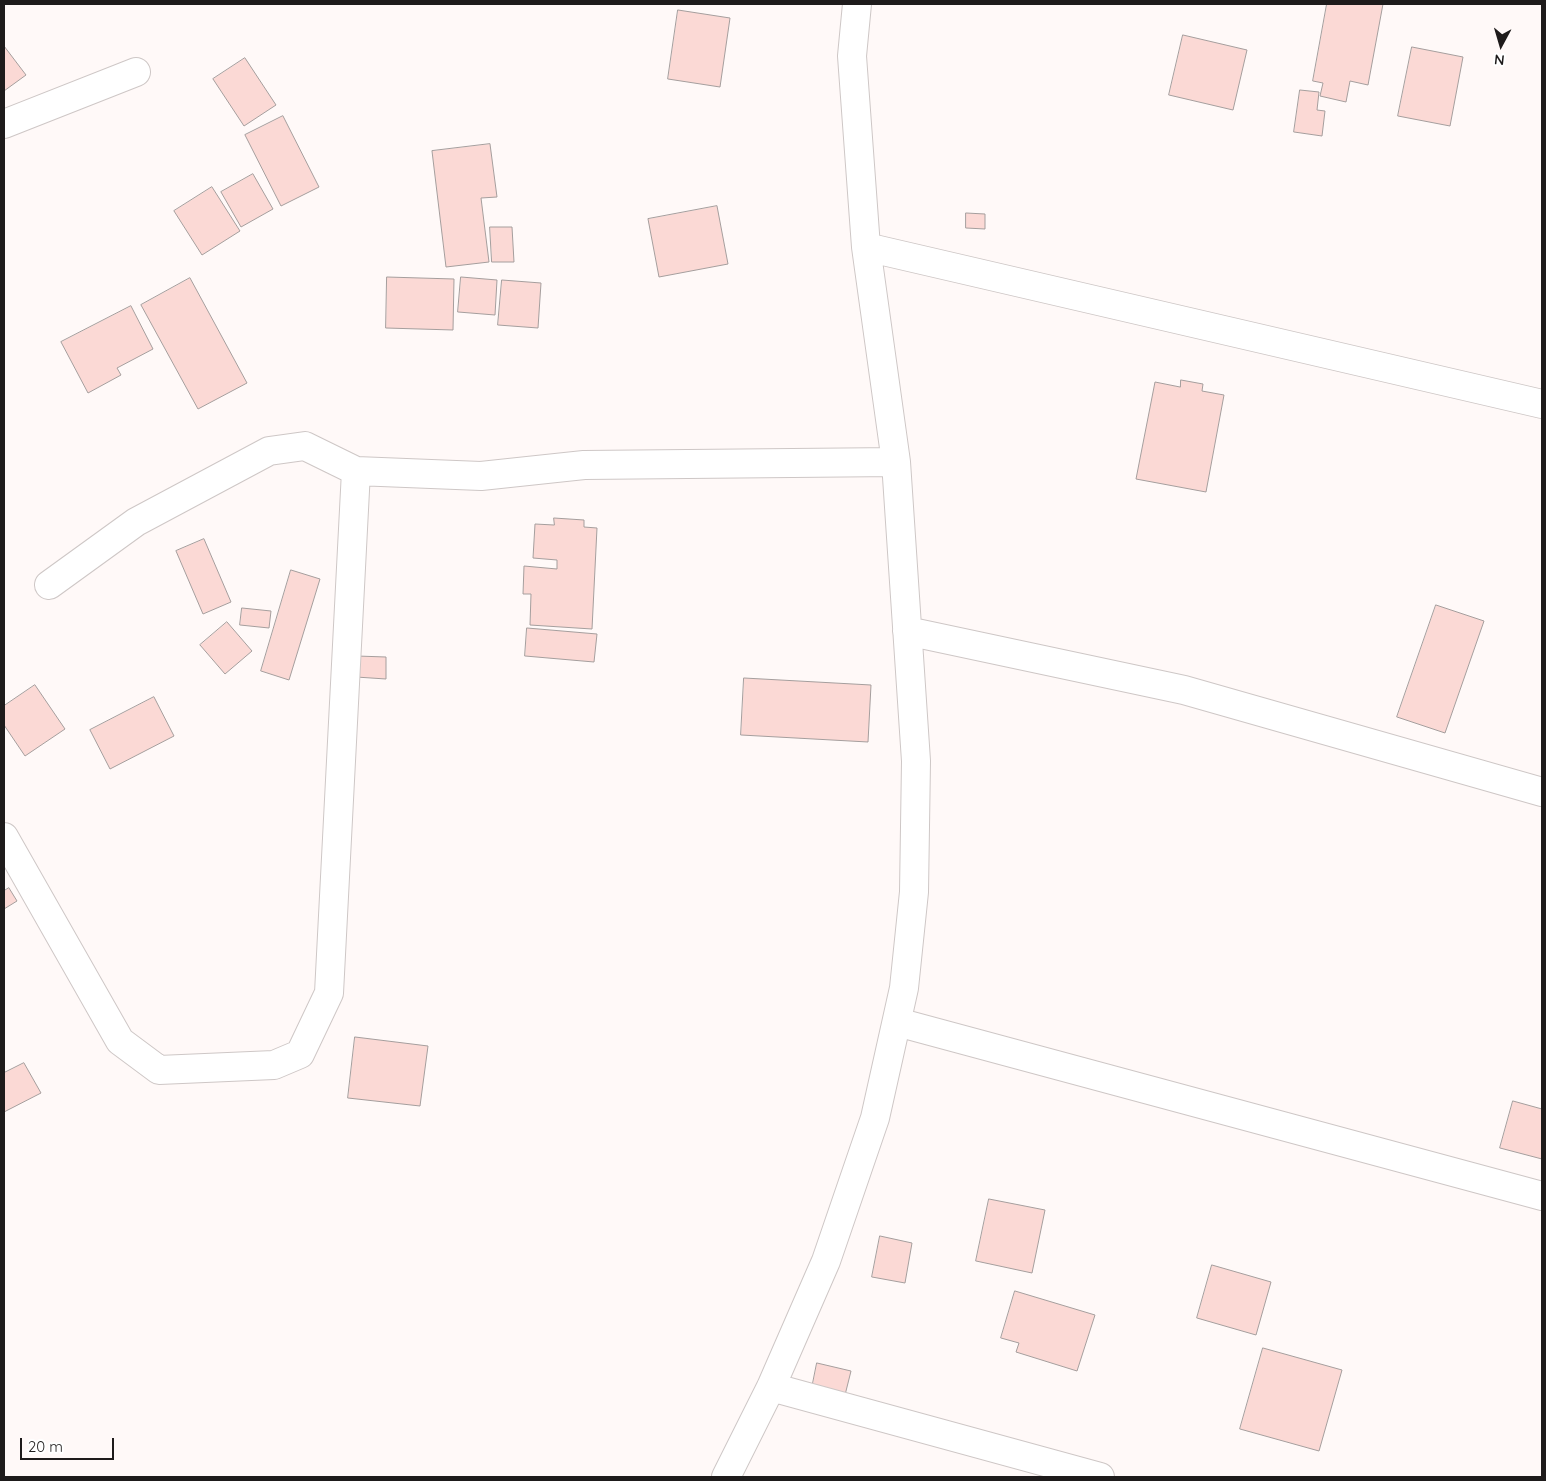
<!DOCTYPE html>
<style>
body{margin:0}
#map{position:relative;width:1546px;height:1481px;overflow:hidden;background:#fff9f8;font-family:Quicksand,sans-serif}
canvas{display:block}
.frame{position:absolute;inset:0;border:5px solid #1e1b1b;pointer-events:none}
.north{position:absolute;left:1476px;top:20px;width:50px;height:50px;-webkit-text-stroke:4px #fff;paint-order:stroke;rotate:186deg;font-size:14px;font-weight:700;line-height:20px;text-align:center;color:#1e1b1b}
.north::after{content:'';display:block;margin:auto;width:18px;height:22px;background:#1e1b1b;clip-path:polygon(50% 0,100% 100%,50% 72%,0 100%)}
.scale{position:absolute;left:20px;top:1438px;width:94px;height:22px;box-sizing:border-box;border:2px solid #1e1b1b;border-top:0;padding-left:6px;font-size:15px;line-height:18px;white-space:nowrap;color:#1e1b1b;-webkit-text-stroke:4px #fff;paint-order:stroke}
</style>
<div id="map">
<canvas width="1546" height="1481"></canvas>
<div class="frame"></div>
<div class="north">N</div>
<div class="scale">20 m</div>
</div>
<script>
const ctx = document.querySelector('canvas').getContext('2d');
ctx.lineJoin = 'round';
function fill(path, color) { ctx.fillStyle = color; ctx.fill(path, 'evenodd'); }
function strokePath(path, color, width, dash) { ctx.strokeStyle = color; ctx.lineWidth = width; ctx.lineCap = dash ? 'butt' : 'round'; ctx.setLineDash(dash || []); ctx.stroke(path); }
const building = new Path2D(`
 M 1327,4 L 1383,4 L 1368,85 L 1350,81 L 1346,102 L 1320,96 L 1323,83 L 1313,81 Z
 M 678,10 L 730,18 L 720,87 L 668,79 Z
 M 1183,35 L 1247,50 L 1233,110 L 1169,95 Z
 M 4,46 L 26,75 L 4,91 Z
 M 1412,47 L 1463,57 L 1450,126 L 1398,116 Z
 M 245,58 L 276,105 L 244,126 L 213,79 Z
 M 1300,90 L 1319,92 L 1317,110 L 1325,111 L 1322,136 L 1294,132 Z
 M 283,116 L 319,187 L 281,206 L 245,135 Z
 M 490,144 L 497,197 L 481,198 L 489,262 L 446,267 L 432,151 Z
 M 253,174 L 273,209 L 241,227 L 221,192 Z
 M 212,187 L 240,231 L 202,255 L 174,211 Z
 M 717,206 L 728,264 L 659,277 L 648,219 Z
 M 966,213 L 985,214 L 985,229 L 966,228 Z
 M 490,227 L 512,227 L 514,262 L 492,262 Z
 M 387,277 L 454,279 L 453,330 L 386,328 Z
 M 461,277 L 497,280 L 495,315 L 458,312 Z
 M 190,278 L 247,383 L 198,409 L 141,305 Z
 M 502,280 L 541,283 L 538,328 L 498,325 Z
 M 131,306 L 153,349 L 117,368 L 121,375 L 88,393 L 61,342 Z
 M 1181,380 L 1203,384 L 1202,391 L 1224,395 L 1206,492 L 1136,479 L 1155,382 L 1180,387 Z
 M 554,518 L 584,520 L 584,527 L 597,528 L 592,629 L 530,625 L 531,594 L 523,594 L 524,566 L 557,569 L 557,560 L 533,558 L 535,524 L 554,525 Z
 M 204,539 L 231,602 L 203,614 L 176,551 Z
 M 291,570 L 320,579 L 289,680 L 261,671 Z
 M 1436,605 L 1484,621 L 1445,733 L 1397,717 Z
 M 242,608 L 271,611 L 269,628 L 240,625 Z
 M 227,622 L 252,651 L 225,674 L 200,645 Z
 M 527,628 L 597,634 L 594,662 L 525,656 Z
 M 357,656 L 386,657 L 386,679 L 356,677 Z
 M 744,678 L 871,685 L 868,742 L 741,735 Z
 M 35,685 L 65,729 L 25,756 L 4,725 L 4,706 Z
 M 154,697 L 174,736 L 110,769 L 90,730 Z
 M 9,888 L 17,901 L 4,909 L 4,891 Z
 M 355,1037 L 428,1046 L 420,1106 L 348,1098 Z
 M 24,1063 L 41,1093 L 4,1112 L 4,1073 Z
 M 1513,1101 L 1542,1109 L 1542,1159 L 1500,1148 Z
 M 989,1199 L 1045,1210 L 1032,1273 L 976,1261 Z
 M 880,1236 L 912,1243 L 905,1283 L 872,1277 Z
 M 1212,1265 L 1271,1282 L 1256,1335 L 1197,1318 Z
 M 1015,1291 L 1095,1315 L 1077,1371 L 1016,1352 L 1019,1343 L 1001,1338 Z
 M 1263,1348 L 1342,1370 L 1319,1451 L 1240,1429 Z
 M 817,1363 L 851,1371 L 845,1395 L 812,1388 Z`);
const minor = new Path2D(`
 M 4,124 L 136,72
 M 866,247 L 1542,404
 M 49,585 L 136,522 L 269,451 L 305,446 L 356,471 L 481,476 L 584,465 L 896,462
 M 907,631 L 1184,690 L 1542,792
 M 4,837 L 120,1041 L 159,1070 L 274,1065 L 300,1054 L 329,993 L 356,471
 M 897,1022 L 1542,1196
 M 771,1387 L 1100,1477
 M 726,1477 L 771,1387 L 826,1261 L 875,1118 L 904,988 L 914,892 L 916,761 L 896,462 L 866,247 L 852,56 L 857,4`);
fill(building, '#fbd9d5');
strokePath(building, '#a59e9d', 1);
strokePath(minor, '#cec7c6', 30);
strokePath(minor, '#fff', 28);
</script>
